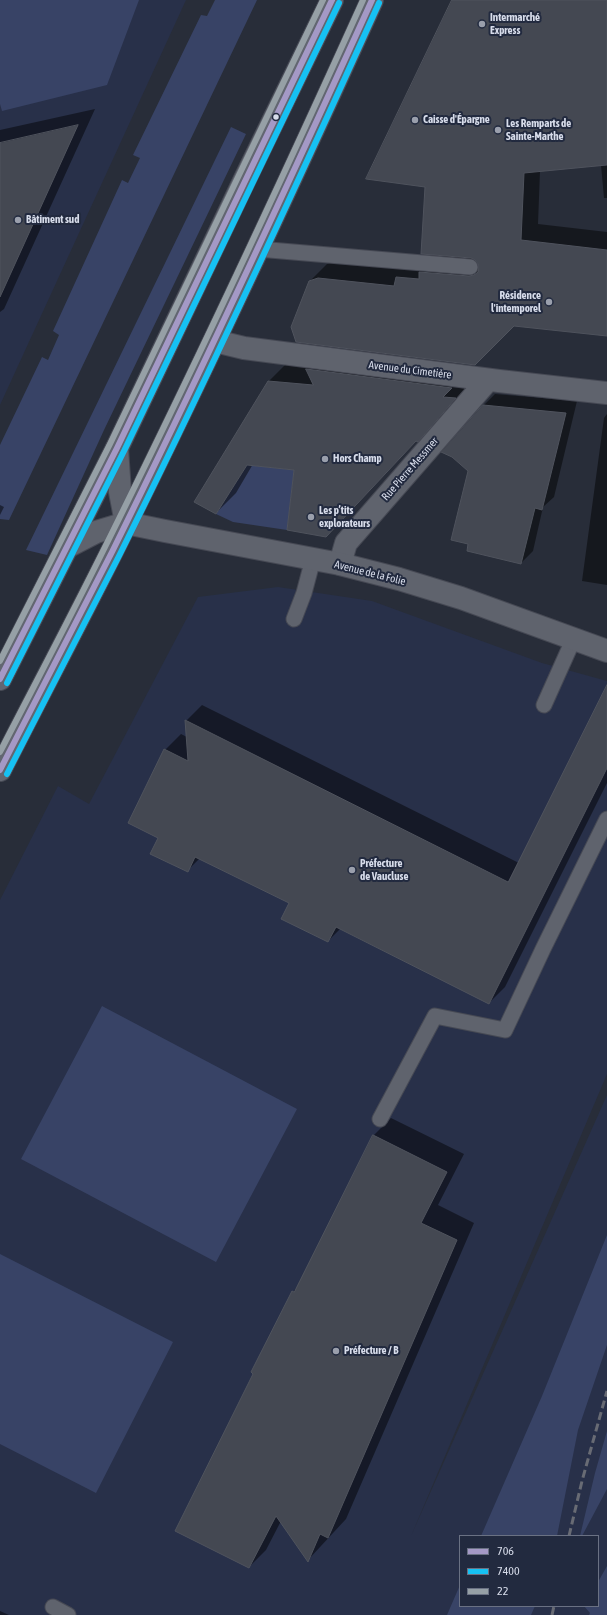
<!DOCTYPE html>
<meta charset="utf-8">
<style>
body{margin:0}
#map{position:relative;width:607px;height:1615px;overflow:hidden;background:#282d39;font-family:"Asap Condensed",sans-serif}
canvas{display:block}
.legend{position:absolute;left:459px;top:1535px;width:140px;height:72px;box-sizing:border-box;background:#222a3f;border:1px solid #6a7183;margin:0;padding:5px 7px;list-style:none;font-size:12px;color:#d7dcea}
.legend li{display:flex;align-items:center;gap:8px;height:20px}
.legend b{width:20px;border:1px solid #6a7183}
</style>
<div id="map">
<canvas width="607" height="1615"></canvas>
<ul class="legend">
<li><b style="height:5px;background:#a499c6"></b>706</li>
<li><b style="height:5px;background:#16c1f3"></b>7400</li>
<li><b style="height:5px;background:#96a0a6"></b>22</li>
</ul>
</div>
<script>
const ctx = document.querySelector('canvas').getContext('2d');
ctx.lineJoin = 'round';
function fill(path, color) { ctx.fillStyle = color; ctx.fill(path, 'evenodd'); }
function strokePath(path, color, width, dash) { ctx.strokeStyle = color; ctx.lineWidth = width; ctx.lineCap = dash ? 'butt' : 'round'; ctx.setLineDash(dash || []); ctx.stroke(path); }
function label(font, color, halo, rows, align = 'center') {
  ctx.font = font + ' "Asap Condensed",sans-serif'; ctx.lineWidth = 4; ctx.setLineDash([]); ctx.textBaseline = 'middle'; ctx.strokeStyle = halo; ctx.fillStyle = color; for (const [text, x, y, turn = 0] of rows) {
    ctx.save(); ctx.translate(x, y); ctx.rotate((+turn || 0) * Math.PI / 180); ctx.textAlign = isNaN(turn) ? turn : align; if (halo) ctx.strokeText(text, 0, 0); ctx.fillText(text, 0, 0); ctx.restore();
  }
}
const built = new Path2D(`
 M 0,0 L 186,0 L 0,405 Z
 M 278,587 L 372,601 L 542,663 L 607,681 L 607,1074 L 411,1536 L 607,1095 L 607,1615 L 0,1615 L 0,900 L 58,786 L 89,804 L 198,597 ZM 460,1536 L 598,1536 L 598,1606 L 460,1606 Z`);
const green = new Path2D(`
 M 0,0 L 139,0 L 107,85 L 2,111 L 0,104 Z
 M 215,0 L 257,0 L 9,520 L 0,519 L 0,445 L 42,357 L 48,360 L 59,335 L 53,331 L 122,180 L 128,183 L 140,158 L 133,155 L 201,15 L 207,16 Z
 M 231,127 L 246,134 L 104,430 L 47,555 L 26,550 Z
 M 247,465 L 294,470 L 287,530 L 233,522 L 216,514 Z
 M 102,1006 L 297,1109 L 216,1262 L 21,1159 Z
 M 607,1235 L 607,1345 L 578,1430 L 557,1536 L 481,1536 L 542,1396 Z
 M 0,1254 L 173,1342 L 96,1493 L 0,1444 Z
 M 607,1431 L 607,1489 L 582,1536 L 580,1536 L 595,1473 Z
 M 607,1566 L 607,1615 L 589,1615 L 590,1613 L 584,1606 L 598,1606 L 598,1582 Z
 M 460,1585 L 460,1606 L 535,1606 L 531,1615 L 447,1615 Z`);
const shadow = new Path2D(`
 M 454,0 L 607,0 L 607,198 L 604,198 L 601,165 L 540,171 L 538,224 L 607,232 L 607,335 L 310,281 L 327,264 L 335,261 L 431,262 L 438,254 Z
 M 95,109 L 4,309 L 0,312 L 0,130 Z
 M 289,361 L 474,379 L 437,421 L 417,440 L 326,536 L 295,469 L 253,464 L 236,493 L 216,513 L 269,381 Z
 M 495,394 L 577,401 L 554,497 L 543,507 L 533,551 L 521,563 L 483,406 Z
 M 607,414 L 607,585 L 582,581 L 604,418 Z
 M 0,505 L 4,507 L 0,515 Z
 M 607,687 L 607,783 L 505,987 L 489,1003 L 340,929 L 328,941 L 291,903 L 200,858 L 187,871 L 160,837 L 165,750 L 181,734 L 187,737 L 186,721 L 202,705 L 519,863 Z
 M 391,1118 L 464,1154 L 438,1205 L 474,1223 L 346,1519 L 308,1560 L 281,1521 L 266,1550 L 249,1567 L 255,1373 L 293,1292 L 298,1286 L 373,1136 Z
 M 0,1611 L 9,1615 L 0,1615 Z`);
const building = new Path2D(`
 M 452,0 L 607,0 L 607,165 L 524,173 L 521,240 L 607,250 L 607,336 L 514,326 L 475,365 L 296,342 L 291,327 L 309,281 L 318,278 L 394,286 L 396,277 L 419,279 L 419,272 L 469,276 L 474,275 L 478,272 L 478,264 L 475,260 L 471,258 L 421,254 L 425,187 L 366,179 Z
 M 78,125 L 0,297 L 0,143 Z
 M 306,369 L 452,388 L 443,397 L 456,398 L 418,442 L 416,441 L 326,537 L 287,530 L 294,470 L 247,465 L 216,514 L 194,502 L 268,381 L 313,385 Z
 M 483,405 L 566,413 L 542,510 L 535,508 L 521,564 L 467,551 L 468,544 L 451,540 L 468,471 L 452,457 L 441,452 Z
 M 607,685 L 607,768 L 489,1004 L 336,927 L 328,942 L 281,919 L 289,903 L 195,857 L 188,872 L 150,854 L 158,838 L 128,823 L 164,749 L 188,761 L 185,720 L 508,882 Z
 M 373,1135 L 447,1172 L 421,1223 L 457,1240 L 328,1538 L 320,1534 L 308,1562 L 276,1516 L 249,1568 L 175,1531 L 253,1374 L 251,1372 L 292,1291 L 294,1292 Z`);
const lane = new Path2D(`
 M 258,249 L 470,267
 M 294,619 L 304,593 L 313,559
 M 544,705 L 574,638
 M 380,1119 L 435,1016 L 505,1030 L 543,949 L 607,819
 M 53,1607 L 68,1615`);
const street = new Path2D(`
 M 215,341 L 244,348 L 499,381 L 607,393
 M 340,564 L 346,543 L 488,380`);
const secondary = new Path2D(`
 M 117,448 L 120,492 L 126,523
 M 67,547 L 96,532 L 126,523 L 165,531 L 340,564 L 399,579 L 461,598 L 607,651`);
const primary = new Path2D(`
 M 0,679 L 117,448 L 244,181 L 332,0
 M 0,770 C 42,687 86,605 127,521 C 212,349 293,175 372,0`);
const rail = new Path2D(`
 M 569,1536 L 582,1481 L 607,1391
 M 552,1615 L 554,1606`);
const bus1 = new Path2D(`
 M 0,679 L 117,448 L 332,0
 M 0,770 C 37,697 75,625 112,552 C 202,370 288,185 372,0`);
const bus2 = new Path2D(`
 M 7,683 L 124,451 L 339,3
 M 7,774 C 44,701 82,629 119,556 C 210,373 295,189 379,3`);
const bus3 = new Path2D(`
 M 0,661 L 110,444 L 323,0
 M 0,752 C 35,684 71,616 105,547 C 195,366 280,184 363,0`);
const markers = [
 [482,24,4,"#9a9fac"],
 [276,117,3.5,"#d7dcea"],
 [415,120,4,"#9a9fac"],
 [498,130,4,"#9a9fac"],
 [18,220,4,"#9a9fac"],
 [549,302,4,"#9a9fac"],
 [325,459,4,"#9a9fac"],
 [311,517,4,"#9a9fac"],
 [352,870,4,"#9a9fac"],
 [336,1351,4,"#9a9fac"]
];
const poiNames = [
 ["Intermarché",490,18],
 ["Express",490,31],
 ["Caisse d'Épargne",423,120],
 ["Les Remparts de",506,124],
 ["Sainte-Marthe",506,137],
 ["Bâtiment sud",26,220],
 ["Résidence",541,296,"right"],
 ["l'intemporel",541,309,"right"],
 ["Hors Champ",333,459],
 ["Les p’tits",319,511],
 ["explorateurs",319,524],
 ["Préfecture",360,864],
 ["de Vaucluse",360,877],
 ["Préfecture / B",344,1351]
];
const streetNames = [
 ["Avenue du Cimetière",410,370,7],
 ["Rue Pierre Messmer",410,469,-49],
 ["Avenue de la Folie",370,573,14]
];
fill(built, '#283049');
fill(green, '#384366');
fill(shadow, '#0007');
fill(building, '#444852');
strokePath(building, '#4f535d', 1);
strokePath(lane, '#464954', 17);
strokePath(street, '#464954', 24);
strokePath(secondary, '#464954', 24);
strokePath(primary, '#464954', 24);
strokePath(lane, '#5f636d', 15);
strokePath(street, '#5f636d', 22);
strokePath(secondary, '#5f636d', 22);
strokePath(primary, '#626671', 22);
strokePath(rail, '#686b74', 3, [8, 4]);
strokePath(bus1, '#a499c6', 6);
strokePath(bus2, '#16c1f3', 6);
strokePath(bus3, '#96a0a6', 6);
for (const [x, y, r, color] of markers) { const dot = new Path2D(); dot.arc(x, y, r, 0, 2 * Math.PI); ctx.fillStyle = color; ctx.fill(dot); strokePath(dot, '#222a3f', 1.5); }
label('bold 11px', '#d7dcea', '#222a3f', poiNames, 'left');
label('11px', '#d7dcea', '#222a3f', streetNames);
</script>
